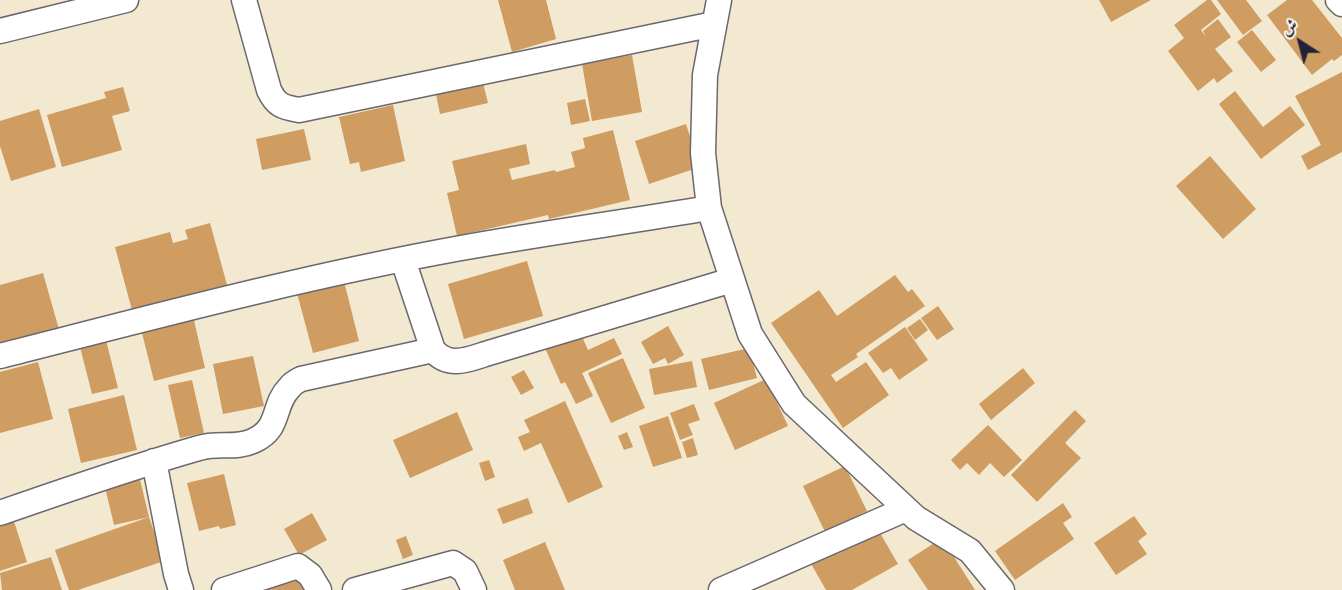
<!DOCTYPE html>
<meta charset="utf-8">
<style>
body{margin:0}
#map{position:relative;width:1342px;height:590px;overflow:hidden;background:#f3e9d0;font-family:"IM FELL French Canon",Amiri,serif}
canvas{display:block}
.north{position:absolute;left:1270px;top:12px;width:60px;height:60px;-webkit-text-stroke:4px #fbf7ec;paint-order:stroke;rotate:324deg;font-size:16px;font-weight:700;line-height:24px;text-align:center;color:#22223b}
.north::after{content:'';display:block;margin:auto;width:21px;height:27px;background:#22223b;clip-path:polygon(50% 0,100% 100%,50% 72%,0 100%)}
</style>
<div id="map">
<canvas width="1342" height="590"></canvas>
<div class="north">ش</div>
</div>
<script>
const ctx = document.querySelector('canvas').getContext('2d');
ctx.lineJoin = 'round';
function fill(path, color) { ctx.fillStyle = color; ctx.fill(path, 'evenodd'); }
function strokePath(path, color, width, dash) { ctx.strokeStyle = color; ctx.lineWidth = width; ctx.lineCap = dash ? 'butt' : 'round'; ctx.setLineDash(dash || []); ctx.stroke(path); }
const building = new Path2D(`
 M 498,0 L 546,0 L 556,39 L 512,52 Z
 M 1099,0 L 1151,0 L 1111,22 Z
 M 1207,0 L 1211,0 L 1221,14 L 1201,30 L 1206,37 L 1203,31 L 1218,19 L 1231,37 L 1215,49 L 1233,71 L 1217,83 L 1214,78 L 1198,91 L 1168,51 L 1184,38 L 1174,25 Z
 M 1217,0 L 1246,0 L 1262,21 L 1243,35 Z
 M 1287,0 L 1312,0 L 1342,38 L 1342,55 L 1334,61 L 1332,59 L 1312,75 L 1267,15 Z
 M 1252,30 L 1276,60 L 1261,72 L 1237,42 Z
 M 632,55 L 642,112 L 592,121 L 582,64 Z
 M 1342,72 L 1342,152 L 1308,170 L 1301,156 L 1321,145 L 1295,96 Z
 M 483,83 L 488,103 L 440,114 L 436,94 Z
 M 123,87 L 130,111 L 112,116 L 122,150 L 62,167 L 47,115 L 106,98 L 104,92 Z
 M 1235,91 L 1263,127 L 1290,106 L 1305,125 L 1261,159 L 1219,104 Z
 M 585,99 L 590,121 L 571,125 L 567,103 Z
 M 393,105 L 405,161 L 361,172 L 359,162 L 350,164 L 339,117 Z
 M 39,109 L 56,167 L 11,181 L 0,146 L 0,121 Z
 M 686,124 L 700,167 L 649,184 L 635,141 Z
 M 304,129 L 311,160 L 262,170 L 256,139 Z
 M 613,130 L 630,200 L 549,219 L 548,215 L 457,236 L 447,193 L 459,190 L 452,161 L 526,144 L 530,164 L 509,169 L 512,180 L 555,170 L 556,172 L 575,167 L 571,152 L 585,148 L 583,138 Z
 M 1210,156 L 1256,209 L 1223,239 L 1176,186 Z
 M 210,223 L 229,292 L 133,314 L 115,247 L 170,232 L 173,243 L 188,239 L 185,230 Z
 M 527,261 L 543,316 L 464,339 L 448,284 Z
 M 43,273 L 60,333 L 0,351 L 0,285 Z
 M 895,275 L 908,292 L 912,289 L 925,306 L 856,354 L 858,357 L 831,375 L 836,382 L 866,362 L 889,395 L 843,428 L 771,323 L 819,290 L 837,316 Z
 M 344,281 L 359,341 L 313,353 L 297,293 Z
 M 938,306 L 954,329 L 937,340 L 921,318 Z
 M 193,316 L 205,368 L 154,381 L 141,329 Z
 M 920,319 L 928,330 L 915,340 L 907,328 Z
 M 668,326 L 684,355 L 668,364 L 665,358 L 653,364 L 641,342 Z
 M 905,327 L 928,360 L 899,380 L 891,368 L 883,373 L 868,353 Z
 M 104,332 L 118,388 L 92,394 L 78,339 Z
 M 580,332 L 588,350 L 614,338 L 622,354 L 582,373 L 593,396 L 576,404 L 565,382 L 561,384 L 545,348 Z
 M 749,348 L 757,378 L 709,390 L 701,359 Z
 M 253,356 L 264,406 L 223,414 L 213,364 Z
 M 623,358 L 645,408 L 611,423 L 588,373 Z
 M 692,361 L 697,387 L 654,395 L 649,369 Z
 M 38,362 L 53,419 L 0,433 L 0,372 Z
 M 1023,368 L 1035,383 L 991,420 L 979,404 Z
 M 524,370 L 534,388 L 521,395 L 511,377 Z
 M 766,379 L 788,426 L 735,450 L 714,403 Z
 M 192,380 L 204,433 L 180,438 L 168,385 Z
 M 124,395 L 137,450 L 81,463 L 68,409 Z
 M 565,401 L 603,487 L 568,503 L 541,443 L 524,451 L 518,437 L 530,432 L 524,420 Z
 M 694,404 L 700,420 L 688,424 L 693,435 L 680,440 L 670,413 Z
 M 1075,410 L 1086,421 L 1065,443 L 1081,458 L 1037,502 L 1011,475 Z
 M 457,412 L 473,450 L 410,478 L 393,440 Z
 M 668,416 L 682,458 L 653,467 L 639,426 Z
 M 988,425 L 1022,460 L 1004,477 L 990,463 L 979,475 L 967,463 L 960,470 L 951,460 Z
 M 627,432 L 633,447 L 624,450 L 618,436 Z
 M 693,438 L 698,455 L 687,458 L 682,442 Z
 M 489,460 L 495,477 L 485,481 L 479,463 Z
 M 845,466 L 867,511 L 825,532 L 803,486 Z
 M 138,471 L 149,517 L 114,525 L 103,479 Z
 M 224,474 L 236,525 L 220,529 L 219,526 L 199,531 L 187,483 Z
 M 528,498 L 533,513 L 503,524 L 497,509 Z
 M 1063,503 L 1072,517 L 1063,523 L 1074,539 L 1015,580 L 995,551 Z
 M 11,512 L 27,562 L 0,571 L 0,516 Z
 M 312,513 L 327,540 L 299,555 L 284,529 Z
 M 1134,516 L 1147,534 L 1138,541 L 1147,554 L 1116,575 L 1094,543 Z
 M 149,517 L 164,561 L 78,590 L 69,590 L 55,550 Z
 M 876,526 L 898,564 L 852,590 L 826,590 L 810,562 Z
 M 406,536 L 413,555 L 403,559 L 396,540 Z
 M 942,538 L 975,590 L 928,590 L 908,560 Z
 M 545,542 L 565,590 L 515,590 L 503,560 Z
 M 51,557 L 62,590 L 2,590 L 0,573 Z
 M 299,569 L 307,590 L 245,590 Z`);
const minor = new Path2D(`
 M 244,0 L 269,90 C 276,105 282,107 299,110 L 714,24
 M 719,0 L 705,75 L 703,153 L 709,208 L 750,334 L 794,404 L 916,518 L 970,551 L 1002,590
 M 1338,0 L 1342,4
 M 0,31 L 126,0
 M 403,260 L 433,350 C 450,370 471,358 492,352 L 732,280
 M 0,356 C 153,317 306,276 461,248 C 543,233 626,222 709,208
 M 154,461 L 176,574 L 181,590
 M 0,513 C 66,490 132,467 199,448 C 217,442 236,449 253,441 C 282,428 271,406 290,387 C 292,384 297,381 301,379 L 433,350
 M 224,590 L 298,566 L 310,575 L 319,590
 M 355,590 L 453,563 L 465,571 L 474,590
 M 721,590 L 906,509`);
fill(building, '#cf9c61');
strokePath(minor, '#6b686f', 27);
strokePath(minor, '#fff', 24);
</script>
